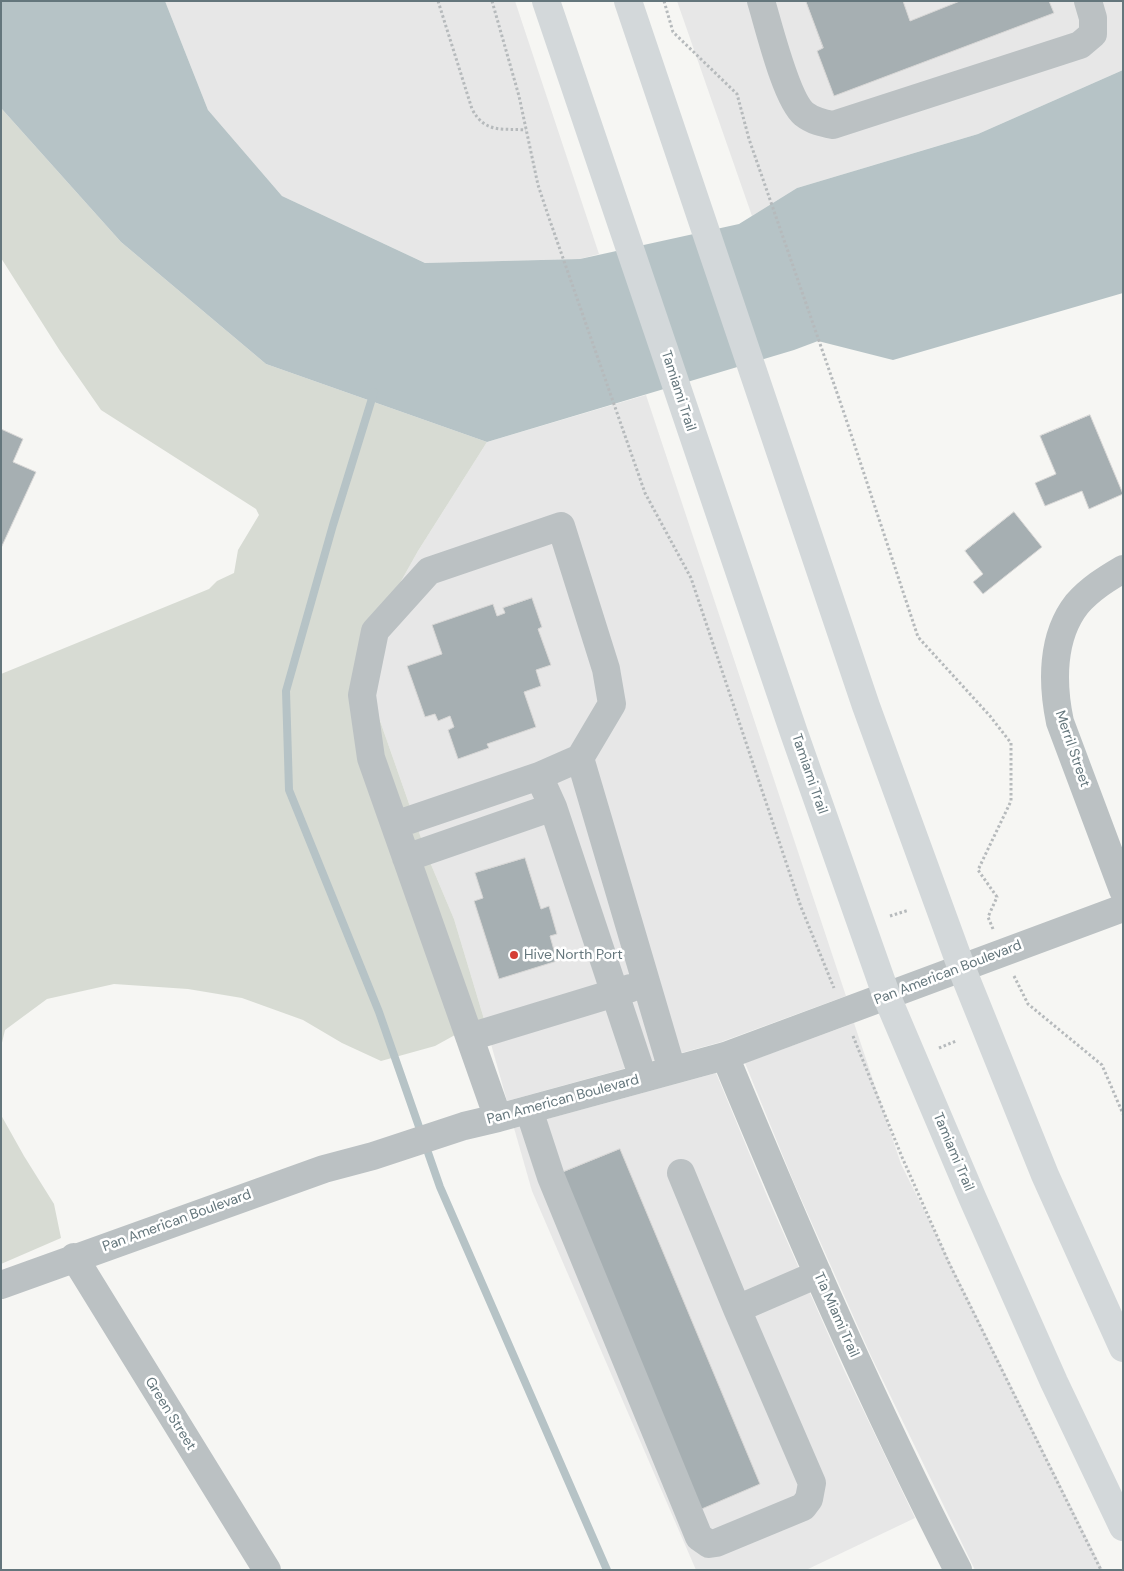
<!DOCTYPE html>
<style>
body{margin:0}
#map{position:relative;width:1124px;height:1571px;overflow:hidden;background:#f6f6f3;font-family:"DM Sans",sans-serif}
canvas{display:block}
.frame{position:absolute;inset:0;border:2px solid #64767c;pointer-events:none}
</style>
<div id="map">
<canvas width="1124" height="1571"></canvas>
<div class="frame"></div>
</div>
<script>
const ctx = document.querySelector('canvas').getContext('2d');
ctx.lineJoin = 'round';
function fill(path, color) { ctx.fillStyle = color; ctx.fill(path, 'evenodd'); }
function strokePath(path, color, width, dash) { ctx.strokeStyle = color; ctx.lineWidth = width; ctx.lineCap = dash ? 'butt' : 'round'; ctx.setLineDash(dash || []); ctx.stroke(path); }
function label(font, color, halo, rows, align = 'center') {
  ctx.font = font + ' "DM Sans",sans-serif'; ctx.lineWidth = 5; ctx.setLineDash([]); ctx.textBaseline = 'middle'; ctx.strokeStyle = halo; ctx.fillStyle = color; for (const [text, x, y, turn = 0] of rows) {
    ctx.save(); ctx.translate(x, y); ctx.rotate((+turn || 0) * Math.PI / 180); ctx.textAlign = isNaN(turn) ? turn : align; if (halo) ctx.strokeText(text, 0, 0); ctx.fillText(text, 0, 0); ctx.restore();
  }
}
const built = new Path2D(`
 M 165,1 L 515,1 L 599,254 L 580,259 L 425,263 L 282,196 L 208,110 Z
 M 677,1 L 1123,1 L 1123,70 L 978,134 L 797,188 L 752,216 Z
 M 646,395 L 846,996 L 721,1042 L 507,1101 L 484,1019 L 454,919 L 427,855 L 358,658 L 418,551 L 487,442 Z
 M 854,1023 L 901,1164 L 1103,1570 L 975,1570 L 871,1356 L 794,1183 L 745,1063 Z
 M 716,1073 L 767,1196 L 844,1370 L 915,1518 L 806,1570 L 696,1570 L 532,1191 L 514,1128 Z`);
const green = new Path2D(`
 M 1,108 L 121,242 L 266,364 L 487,442 L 418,551 L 358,658 L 427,855 L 454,919 L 484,1019 L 435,1046 L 381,1061 L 342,1043 L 303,1020 L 242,998 L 188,989 L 114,984 L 47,999 L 5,1030 L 1,1047 L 1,674 L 209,589 L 217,581 L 234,573 L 238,550 L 259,515 L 256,509 L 101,410 L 60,351 L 1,258 Z
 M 1,1115 L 24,1156 L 54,1204 L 61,1238 L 1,1264 Z`);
const water = new Path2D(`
 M 1,1 L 165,1 L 208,110 L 282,196 L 425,263 L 580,259 L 739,224 L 797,188 L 978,134 L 1123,70 L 1123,293 L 893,360 L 818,341 L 794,350 L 487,442 L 266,364 L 121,242 L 1,108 Z`);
const stream = new Path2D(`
 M 374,392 L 333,525 L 286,691 L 289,790 L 379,1012 L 440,1187 L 607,1570`);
const building = new Path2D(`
 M 806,1 L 903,1 L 910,21 L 960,1 L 1049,1 L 1054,13 L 834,96 L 817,51 L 823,48 Z
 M 1090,415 L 1123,494 L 1089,509 L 1082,491 L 1045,506 L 1035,483 L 1056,474 L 1040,436 Z
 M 1,429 L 23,439 L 13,462 L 36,472 L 1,548 Z
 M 1014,512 L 1042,547 L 983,594 L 973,582 L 983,574 L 965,551 Z
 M 532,598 L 542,627 L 538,629 L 551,665 L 536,670 L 541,686 L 524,692 L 536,727 L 487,744 L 489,748 L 458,759 L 448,730 L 454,727 L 450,716 L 438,721 L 435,714 L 425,717 L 407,666 L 442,654 L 432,625 L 493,604 L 497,616 L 505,613 L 503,608 Z
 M 525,858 L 541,909 L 549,906 L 557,934 L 550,936 L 557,961 L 499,979 L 474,901 L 483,898 L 475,873 Z
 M 620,1149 L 760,1484 L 697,1511 L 556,1175 Z`);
const path = new Path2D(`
 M 438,1 L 472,109 C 485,134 503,128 526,130
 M 492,1 L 519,96 L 538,185 L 549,218 L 645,493 L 691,578 L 801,907 L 834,988
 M 664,1 L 673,32 L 737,94 L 749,139 L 844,413 L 918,637 L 990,716 L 1011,743 L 1011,801 L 978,870 L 997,897 L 988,917 L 993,929
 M 890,916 L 909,910
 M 1014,976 L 1028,1004 L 1102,1065 L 1123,1114
 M 853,1036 L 902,1157 L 949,1263 L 1101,1570
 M 939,1048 L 956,1041`);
const minor = new Path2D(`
 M 761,1 C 769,27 786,99 804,114 C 813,121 822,123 833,125 L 1080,45 L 1093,34 L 1093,18 L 1088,1
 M 1123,569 C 1106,579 1090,589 1077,604 C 1051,637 1052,684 1060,722 L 1123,890
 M 395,825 L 539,776
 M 406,858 L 553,807
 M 470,1037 L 631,988
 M 725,1056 C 797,1230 872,1403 958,1570
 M 643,1078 L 553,807 L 539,776 L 580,758 L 672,1070
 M 529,1110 L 551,1177 L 699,1537 L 709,1544 L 716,1543 L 803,1507 L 809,1499 L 812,1483 L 737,1309 L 818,1274
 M 498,1118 L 371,758 L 362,695 L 375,631 L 429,571 L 561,526 L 606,669 L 612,704 L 580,758
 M 681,1173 L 737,1309
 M 74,1257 L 267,1570
 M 1,1285 L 324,1169 L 373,1156 L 464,1126 L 498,1118 L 725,1056 L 1123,908`);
const major = new Path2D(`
 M 546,1 L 794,733 L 887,997 L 972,1197 L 1054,1382 L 1123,1527
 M 628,1 L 866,706 L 962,969 L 1045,1175 L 1123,1348`);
const markers = [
 [514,955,5,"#d53d34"]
];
const streetNames = [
 ["Tamiami Trail",678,391,72],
 ["Merril Street",1072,749,71],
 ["Tamiami Trail",809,774,71],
 ["Pan American Boulevard",948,973,-21],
 ["Pan American Boulevard",563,1100,-15],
 ["Tamiami Trail",953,1152,67],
 ["Pan American Boulevard",177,1221,-20],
 ["Tia Miami Trail",836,1315,66],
 ["Green Street",170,1414,58]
];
const poiNames = [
 ["Hive North Port",524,955]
];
fill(built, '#e7e7e7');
fill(green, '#d7dbd3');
fill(water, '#b6c3c6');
strokePath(stream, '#b6c3c6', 8);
fill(building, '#a6afb2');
strokePath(building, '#d8d7d6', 1);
strokePath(path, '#b6babc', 3, [2.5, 2.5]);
strokePath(minor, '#bbc1c3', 28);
strokePath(major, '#d3d8da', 28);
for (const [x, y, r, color] of markers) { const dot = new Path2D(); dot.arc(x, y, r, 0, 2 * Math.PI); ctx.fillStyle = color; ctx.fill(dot); strokePath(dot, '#fff', 2); }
label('14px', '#64767c', '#fff', streetNames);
label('14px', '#64767c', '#fff', poiNames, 'left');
</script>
